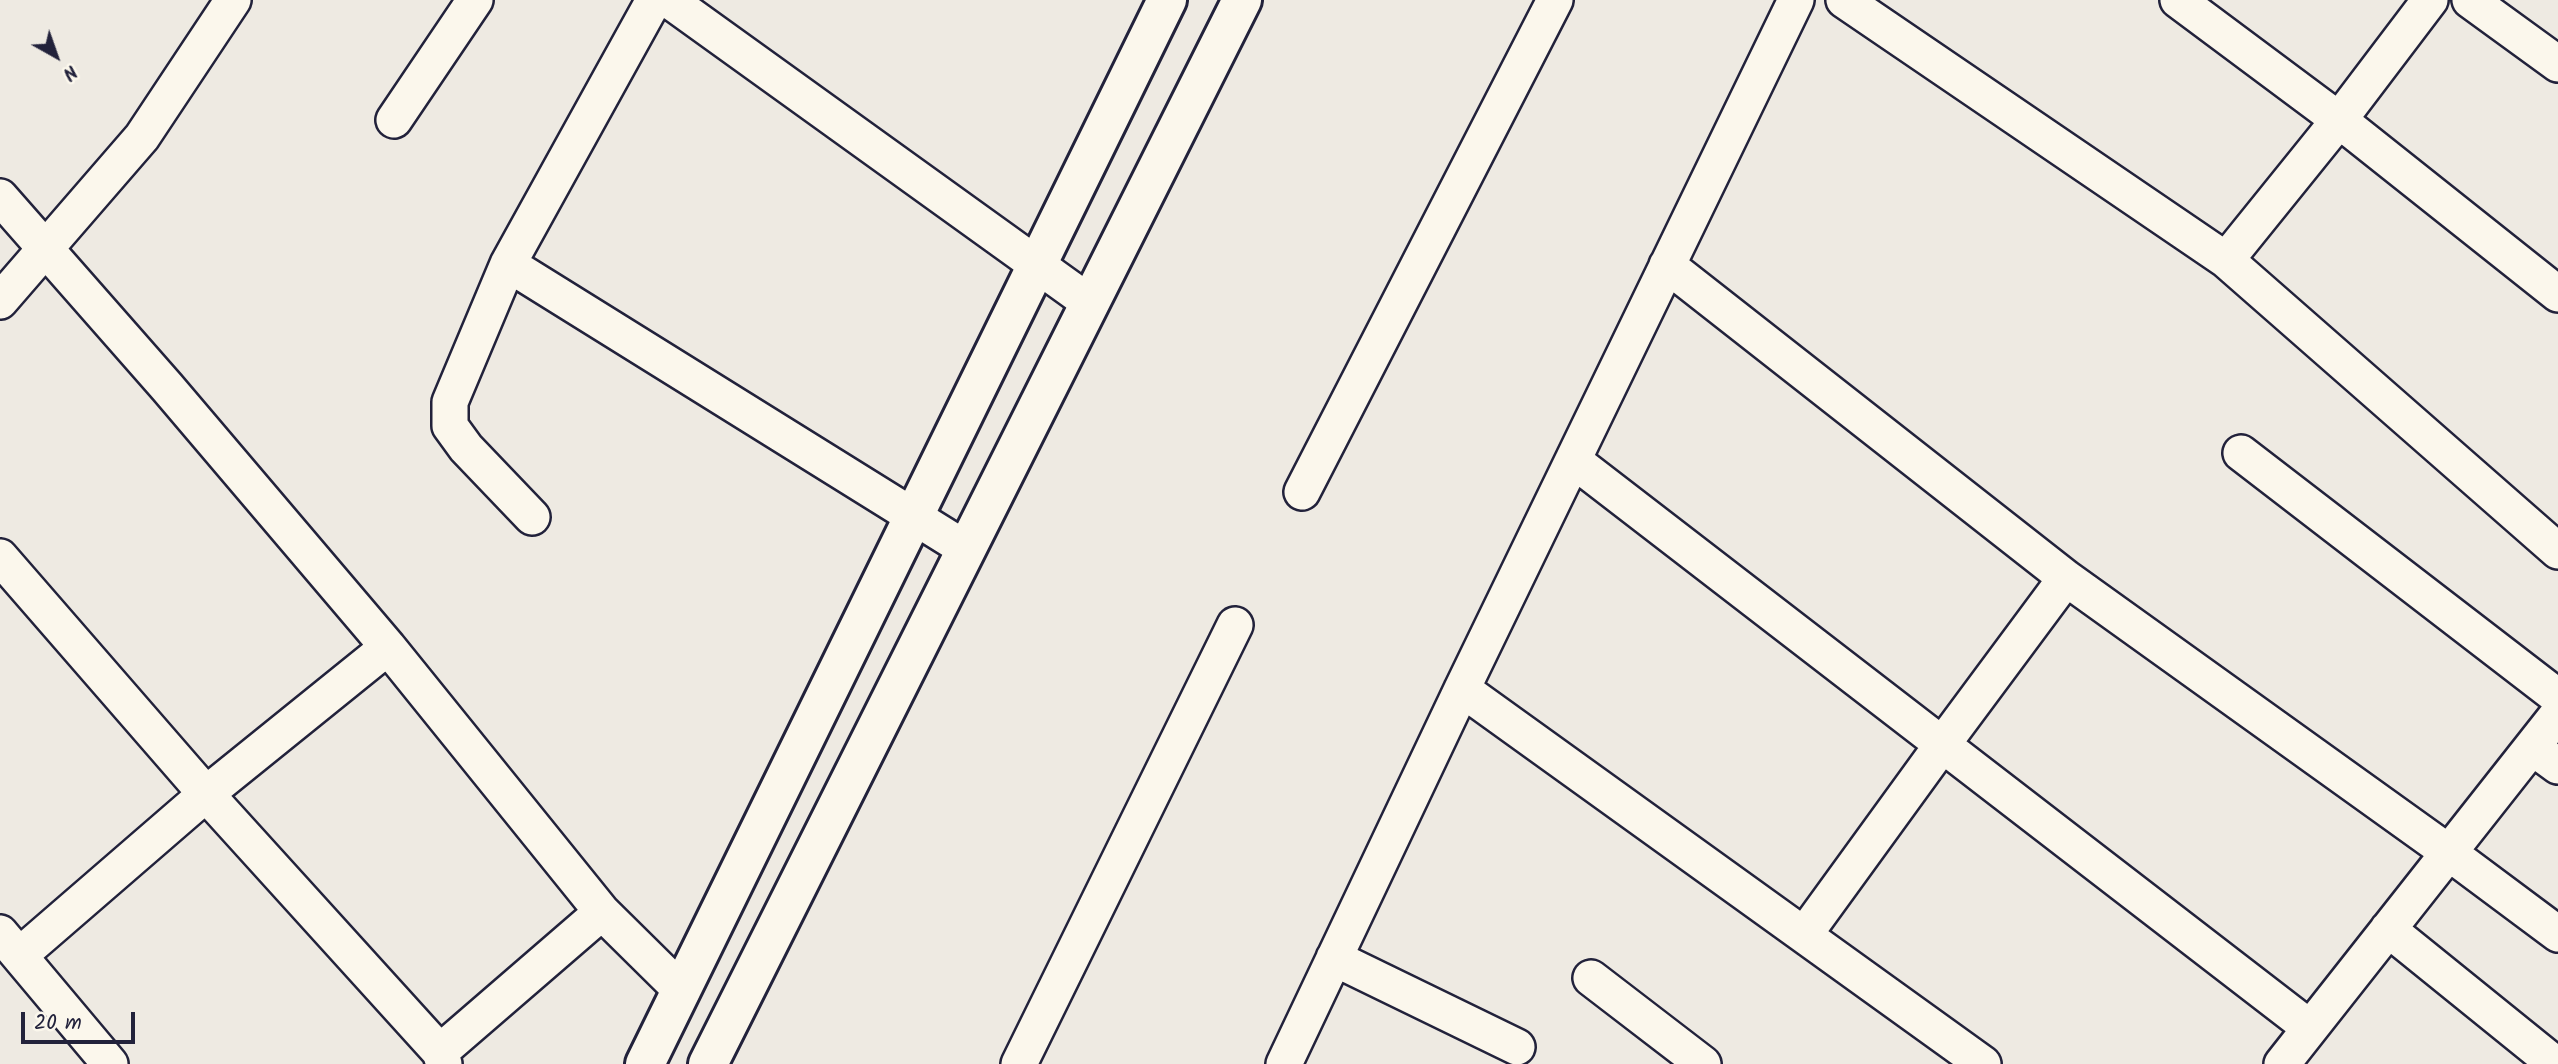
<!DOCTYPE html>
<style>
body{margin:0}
#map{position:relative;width:2558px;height:1064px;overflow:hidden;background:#eeeae2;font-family:Kalam,sans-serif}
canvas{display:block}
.north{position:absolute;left:21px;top:21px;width:70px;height:70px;-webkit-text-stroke:5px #fbf7ec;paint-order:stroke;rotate:140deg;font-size:19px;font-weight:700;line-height:28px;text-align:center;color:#22223b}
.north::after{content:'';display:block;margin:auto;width:24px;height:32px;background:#22223b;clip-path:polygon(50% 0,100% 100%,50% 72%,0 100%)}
.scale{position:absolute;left:21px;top:1012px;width:114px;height:32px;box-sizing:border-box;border:4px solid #22223b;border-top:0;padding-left:9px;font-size:21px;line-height:24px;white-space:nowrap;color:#22223b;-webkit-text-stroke:5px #fbf7ec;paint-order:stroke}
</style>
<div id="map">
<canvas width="2558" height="1064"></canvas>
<div class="north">N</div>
<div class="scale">20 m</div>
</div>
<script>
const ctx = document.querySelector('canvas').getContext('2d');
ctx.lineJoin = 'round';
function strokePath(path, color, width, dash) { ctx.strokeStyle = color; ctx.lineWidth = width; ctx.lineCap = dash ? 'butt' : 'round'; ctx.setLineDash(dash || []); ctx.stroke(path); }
const minor = new Path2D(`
 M 669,0 L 1090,303
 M 1844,0 L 2226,260 L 2339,120 L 2430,0
 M 2178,0 L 2339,120 L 2558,294
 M 2470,0 L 2558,64
 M 394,120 L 475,0
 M 0,197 L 167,387 L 388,647 L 602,912 L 682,991
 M 2226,260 L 2558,551
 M 508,264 L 966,549
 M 1667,265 L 2066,578 L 2448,852 L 2558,934
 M 0,301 L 142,137 L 233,0
 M 2241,453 L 2558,697
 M 1573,460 L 2310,1028
 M 1302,492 L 1555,0
 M 532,517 L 466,448 L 450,426 L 450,402 L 508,264 L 654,0
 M 0,557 L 206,794 L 440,1052 L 444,1064
 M 1462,689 L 1983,1064
 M 2532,747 L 2558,766
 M 2388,929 L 2555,1064
 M 0,933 L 110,1064
 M 1804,935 L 1942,745 L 2066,578
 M 20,955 L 206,794 L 388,647
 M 1334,958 L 1517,1047
 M 1591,978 L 1703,1064
 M 440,1052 L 602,912
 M 1019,1064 L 1235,625
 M 1284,1064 L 1462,689 L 1796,0
 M 2282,1064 L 2558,714`);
const tertiary = new Path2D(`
 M 645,1064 L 1167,0
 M 708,1064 L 1242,0`);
strokePath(minor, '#22223b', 40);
strokePath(tertiary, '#22223b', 44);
strokePath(minor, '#fbf7ec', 35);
strokePath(tertiary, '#fbf7ec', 38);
</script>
